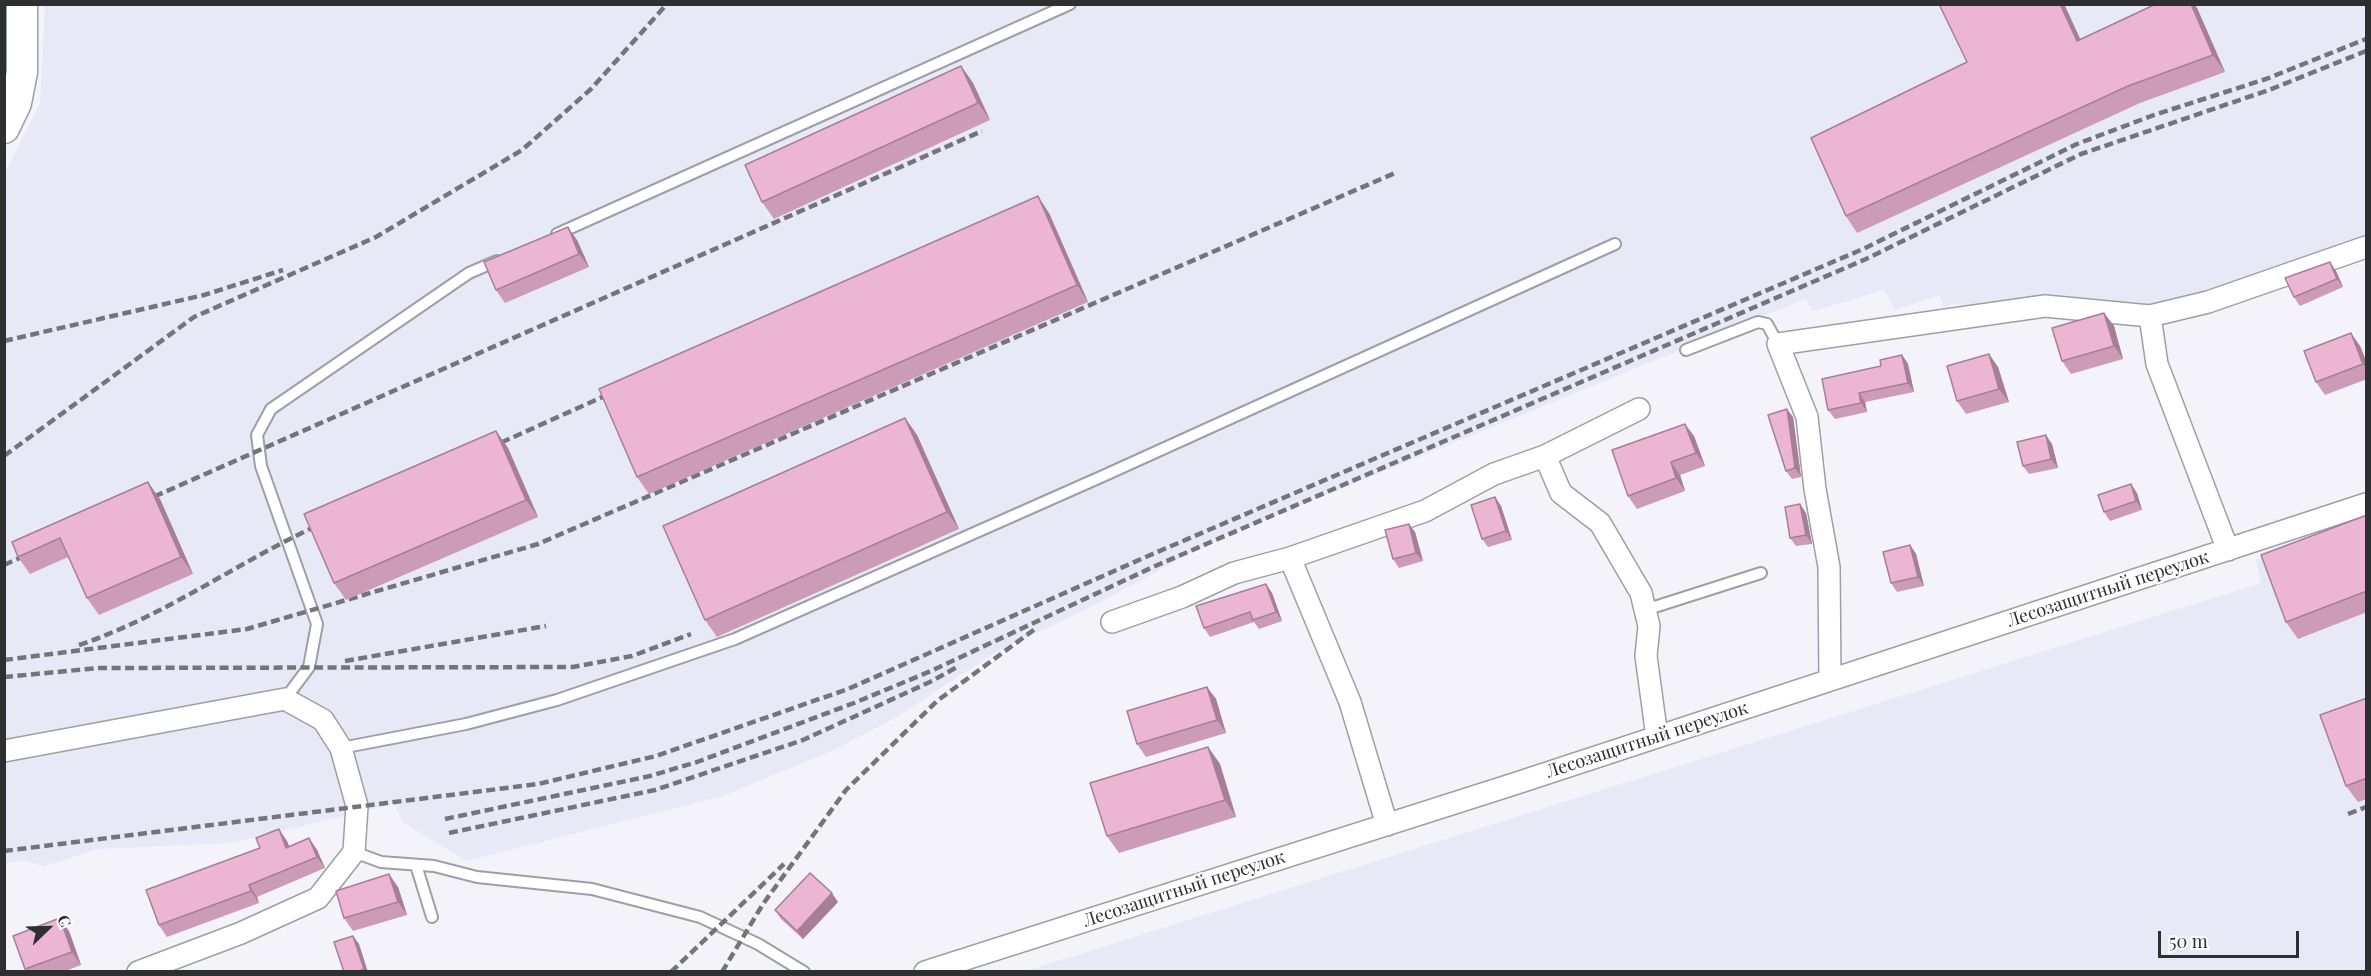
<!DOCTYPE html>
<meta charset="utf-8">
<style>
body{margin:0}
#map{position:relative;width:2371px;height:976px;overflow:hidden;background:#f3f3f9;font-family:"Playfair Display",serif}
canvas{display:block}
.frame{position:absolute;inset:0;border:6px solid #2e2f31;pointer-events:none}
.north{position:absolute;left:18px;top:898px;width:60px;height:60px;-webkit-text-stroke:4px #fff;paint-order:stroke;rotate:67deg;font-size:16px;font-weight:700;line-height:24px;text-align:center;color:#2e2f31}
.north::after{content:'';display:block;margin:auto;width:21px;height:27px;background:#2e2f31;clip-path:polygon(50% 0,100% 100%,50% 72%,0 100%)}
.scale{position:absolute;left:2158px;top:931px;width:141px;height:27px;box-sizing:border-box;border:3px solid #2e2f31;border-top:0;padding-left:8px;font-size:18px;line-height:21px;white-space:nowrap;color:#2e2f31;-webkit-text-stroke:4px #fff;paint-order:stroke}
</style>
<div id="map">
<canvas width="2371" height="976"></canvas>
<div class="frame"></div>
<div class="north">С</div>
<div class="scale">50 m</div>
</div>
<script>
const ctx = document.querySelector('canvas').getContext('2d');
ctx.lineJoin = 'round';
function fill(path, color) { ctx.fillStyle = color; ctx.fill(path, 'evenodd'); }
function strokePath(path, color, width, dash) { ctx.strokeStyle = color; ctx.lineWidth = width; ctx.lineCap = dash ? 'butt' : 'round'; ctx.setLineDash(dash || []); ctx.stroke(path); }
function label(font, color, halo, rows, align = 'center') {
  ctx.font = font + ' "Playfair Display",serif'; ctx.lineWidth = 4.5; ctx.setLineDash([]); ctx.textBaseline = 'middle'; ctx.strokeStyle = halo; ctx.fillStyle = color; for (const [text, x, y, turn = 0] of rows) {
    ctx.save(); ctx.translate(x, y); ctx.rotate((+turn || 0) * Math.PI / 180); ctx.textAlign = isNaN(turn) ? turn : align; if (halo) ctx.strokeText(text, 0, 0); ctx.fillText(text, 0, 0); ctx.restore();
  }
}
const built = new Path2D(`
 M 45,5 L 2366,5 L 2366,253 L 2290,284 L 2193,318 L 2086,319 L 1956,304 L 1943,307 L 1939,295 L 1895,310 L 1884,290 L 1813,311 L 1805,299 L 1213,541 L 1095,605 L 996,652 L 895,718 L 834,750 L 723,796 L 467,861 L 404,823 L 394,804 L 231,843 L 99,849 L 44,866 L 24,860 L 5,864 L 5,173 L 40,103 Z
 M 2366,525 L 2366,971 L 1023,972 L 2261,583 L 2256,560 Z`);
const lane = new Path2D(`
 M 557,234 L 1070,4
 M 1686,350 L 1758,322 L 1767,324 L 1778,344
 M 1645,610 L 1761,573
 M 285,699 L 309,667 L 317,624 L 261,466 L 257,435 L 271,409 L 469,273 L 497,261
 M 341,748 L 466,724 L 557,700 L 735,639 L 1103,476 L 1615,244
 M 354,852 L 381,862 L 434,866 L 477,877 L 592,889 L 700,917 L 758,944 L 804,972
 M 416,865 L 432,917`);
const street = new Path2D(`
 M 2150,316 L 2157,364 L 2228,550
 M 1545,456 L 1561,493 L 1600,523 L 1641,593 L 1649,626 L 1646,656 L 1657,737
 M 1290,558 L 1350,702 L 1387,825
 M 1112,622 L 1182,597 L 1234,573 L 1290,558 L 1425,511 L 1494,474 L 1545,456 L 1639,409
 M 1830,680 L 1829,567 L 1815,489 L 1807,417 L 1778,344 L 2045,306 L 2150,316 L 2208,302 L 2366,247
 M 4,751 L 285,699 L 323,720 L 341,748 L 357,806 L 354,852 L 318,898 L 241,933 L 138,972
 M 925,972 L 1514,784 L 2366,504`);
const secondary = new Path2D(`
 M 4,128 L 16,103 L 22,72 L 22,4`);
const rail = new Path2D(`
 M 4,341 L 204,295 L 283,270
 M 489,448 L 618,390
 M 4,456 L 194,317 L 376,237 L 522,150 L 591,89 L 667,4
 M 142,502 L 982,131
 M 4,565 L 33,552
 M 79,645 C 166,616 242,559 325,522
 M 4,660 L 247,629 L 538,544 L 1395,173
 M 345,661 L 546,626
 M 4,677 L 99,668 L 573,667 L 632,656 L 691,634
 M 2348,814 L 2366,807
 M 445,819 L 650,776 L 697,762 L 854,703 L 931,671 L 1153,567 L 1866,259 L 2081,154 L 2269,90 L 2366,51
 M 449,833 L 655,790 L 803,740 L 932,681 L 957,667
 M 4,851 L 538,784 L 656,756 L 848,689 L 1148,556 L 1863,249 L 2077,144 L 2154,115 L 2266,79 L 2366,39
 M 671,972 L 784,864
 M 722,972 L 763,904 L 846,790 L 937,701 L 1035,629`);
const wall = new Path2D(`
 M 1939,4 L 2064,4 L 2080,39 L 2197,8 L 2225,72 L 2140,103 L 1857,233 L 1846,216 L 1967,62 Z
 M 961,66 L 973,83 L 990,120 L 774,219 L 762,202 Z
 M 1049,213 L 1088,302 L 649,494 L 637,477 Z
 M 577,240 L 589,267 L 505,303 L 496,290 Z
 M 2336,271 L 2343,287 L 2300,306 L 2294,297 Z
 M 2104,313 L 2114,326 L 2123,359 L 2071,374 L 2062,361 Z
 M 2360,346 L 2367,363 L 2367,379 L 2325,395 L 2316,382 Z
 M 1902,355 L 1908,364 L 1914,392 L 1865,402 L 1867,412 L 1835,419 L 1828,410 L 1881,366 Z
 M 1998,367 L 2009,402 L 1966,414 L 1957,401 Z
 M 1793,417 L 1801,477 L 1792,479 L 1786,471 Z
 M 905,418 L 917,435 L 959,529 L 717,637 L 705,620 Z
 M 496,431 L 508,448 L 538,517 L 346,600 L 334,583 Z
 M 1694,436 L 1705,466 L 1680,475 L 1685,491 L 1637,509 L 1628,496 Z
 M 2052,444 L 2058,468 L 2029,474 L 2023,466 Z
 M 2137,493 L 2142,510 L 2110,521 L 2104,512 Z
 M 1495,497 L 1501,506 L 1512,540 L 1488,547 L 1482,539 Z
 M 160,499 L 193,574 L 99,615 L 87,598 L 68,557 L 30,574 L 18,557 L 12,542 Z
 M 1806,513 L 1812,544 L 1796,546 L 1790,538 Z
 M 2367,515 L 2367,612 L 2298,639 L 2286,622 Z
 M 1409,524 L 1415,532 L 1423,561 L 1399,568 L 1393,559 Z
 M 1910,545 L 1916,554 L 1924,586 L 1897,592 L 1891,583 Z
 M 1266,584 L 1272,593 L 1282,621 L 1259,629 L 1254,622 L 1210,637 L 1204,628 Z
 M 1207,687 L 1216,699 L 1226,733 L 1146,757 L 1137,744 Z
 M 2367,698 L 2367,799 L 2358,802 L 2346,786 Z
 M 1208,747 L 1220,764 L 1236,817 L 1119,853 L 1107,836 Z
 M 309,838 L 317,850 L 325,868 L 257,897 L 259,903 L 167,937 L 159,925 L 287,841 L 289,846 Z
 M 398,887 L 407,915 L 353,931 L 344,918 Z
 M 838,902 L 803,939 L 781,919 L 775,910 Z
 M 69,931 L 81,965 L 63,972 L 27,972 L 25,969 Z`);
const shadedWall = new Path2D(`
 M 2060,4 L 2064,4 L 2089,58 L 2077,41 Z
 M 2191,4 L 2194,4 L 2197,8 L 2225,72 L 2213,55 Z
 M 961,66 L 973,83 L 990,120 L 978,103 Z
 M 1038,196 L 1049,213 L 1088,302 L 1077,285 Z
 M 568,227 L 577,240 L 589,267 L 579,254 Z
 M 2330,262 L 2336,271 L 2343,287 L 2337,279 Z
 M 2104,313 L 2114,326 L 2123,359 L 2114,346 Z
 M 2351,333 L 2360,346 L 2367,363 L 2367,369 L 2363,364 Z
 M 1989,354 L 1998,367 L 2009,402 L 1999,389 Z
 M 1902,355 L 1908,364 L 1914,392 L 1908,383 Z
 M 1859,393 L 1865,402 L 1867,412 L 1861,403 Z
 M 1787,409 L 1793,417 L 1801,477 L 1795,468 Z
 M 905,418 L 917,435 L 959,529 L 947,512 Z
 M 1685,424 L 1694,436 L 1705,466 L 1696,453 Z
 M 496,431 L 508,448 L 538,517 L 526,500 Z
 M 2046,435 L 2052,444 L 2058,468 L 2051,459 Z
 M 1671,462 L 1680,475 L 1685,491 L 1676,478 Z
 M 148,482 L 160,499 L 193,574 L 181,557 Z
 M 2131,484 L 2137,493 L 2142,510 L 2136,501 Z
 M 1495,497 L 1501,506 L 1512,540 L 1506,531 Z
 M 1800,504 L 1806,513 L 1812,544 L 1806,535 Z
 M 1409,524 L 1415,532 L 1423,561 L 1416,553 Z
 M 1910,545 L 1916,554 L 1924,586 L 1918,577 Z
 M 1266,584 L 1272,593 L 1282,621 L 1276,612 Z
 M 1207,687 L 1216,699 L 1226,733 L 1217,720 Z
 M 1208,747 L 1220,764 L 1236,817 L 1225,800 Z
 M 279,829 L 287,841 L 294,859 L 286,848 Z
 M 309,838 L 317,850 L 325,868 L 317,857 Z
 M 389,874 L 398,887 L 407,915 L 398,902 Z
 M 249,885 L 257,897 L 259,903 L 251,891 Z
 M 832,893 L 838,902 L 803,939 L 797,931 Z
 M 60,918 L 69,931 L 81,965 L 72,952 Z
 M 353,936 L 359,944 L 368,972 L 366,972 L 364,969 Z`);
const building = new Path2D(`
 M 1939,4 L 2060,4 L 2077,41 L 2156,4 L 2191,4 L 2213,55 L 2128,86 L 1846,216 L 1811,138 L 1967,62 Z
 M 961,66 L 978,103 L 762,202 L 745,165 Z
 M 1038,196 L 1077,285 L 637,477 L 599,389 Z
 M 568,227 L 579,254 L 496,290 L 484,262 Z
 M 2330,262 L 2337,279 L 2294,297 L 2285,278 Z
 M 2104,313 L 2114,346 L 2062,361 L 2052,328 Z
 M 2351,333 L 2363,364 L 2316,382 L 2304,351 Z
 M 1989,354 L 1999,389 L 1957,401 L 1947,366 Z
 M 1902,355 L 1908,383 L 1859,393 L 1861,403 L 1828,410 L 1822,379 L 1881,366 L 1880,360 Z
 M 1787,409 L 1795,468 L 1786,471 L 1768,415 Z
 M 905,418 L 947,512 L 705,620 L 663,526 Z
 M 1685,424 L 1696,453 L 1671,462 L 1676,478 L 1628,496 L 1612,450 Z
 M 496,431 L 526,500 L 334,583 L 304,514 Z
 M 2046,435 L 2051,459 L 2023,466 L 2017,442 Z
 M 148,482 L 181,557 L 87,598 L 60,538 L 18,557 L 12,542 Z
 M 2131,484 L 2136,501 L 2104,512 L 2098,495 Z
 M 1495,497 L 1506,531 L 1482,539 L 1471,505 Z
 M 1800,504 L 1806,535 L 1790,538 L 1785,507 Z
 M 2367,515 L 2367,591 L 2286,622 L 2261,555 Z
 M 1409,524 L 1416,553 L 1393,559 L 1385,530 Z
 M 1910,545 L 1918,577 L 1891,583 L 1883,552 Z
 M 1266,584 L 1276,612 L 1253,620 L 1250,612 L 1204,628 L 1196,606 Z
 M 1207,687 L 1217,720 L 1137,744 L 1127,711 Z
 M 2367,698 L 2367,778 L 2346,786 L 2320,715 Z
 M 1208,747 L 1225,800 L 1107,836 L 1090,783 Z
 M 279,829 L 286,848 L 309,838 L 317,857 L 249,885 L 251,891 L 159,925 L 146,890 L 260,848 L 256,838 Z
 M 810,873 L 832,893 L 797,931 L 775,910 Z
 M 389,874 L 398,902 L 344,918 L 336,891 Z
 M 60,918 L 72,952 L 25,969 L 13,936 Z
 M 353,936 L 364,969 L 357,972 L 344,972 L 334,942 Z`);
const streetNames = [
 ["Лесозащитный переулок",2108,589,-18],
 ["Лесозащитный переулок",1647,740,-18],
 ["Лесозащитный переулок",1184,889,-18]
];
fill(built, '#e7e9f6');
strokePath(lane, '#9e9fa4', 14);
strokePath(street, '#9e9fa4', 24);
strokePath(secondary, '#9e9fa4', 33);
strokePath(lane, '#fff', 10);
strokePath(street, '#fff', 21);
strokePath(secondary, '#fff', 30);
strokePath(rail, '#747578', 4.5, [9, 4.5]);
fill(wall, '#cc9cb6');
fill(shadedWall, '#a67f94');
fill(building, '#edb5d4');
strokePath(building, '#a67f94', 1.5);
label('18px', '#2e2f31', '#fff', streetNames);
</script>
